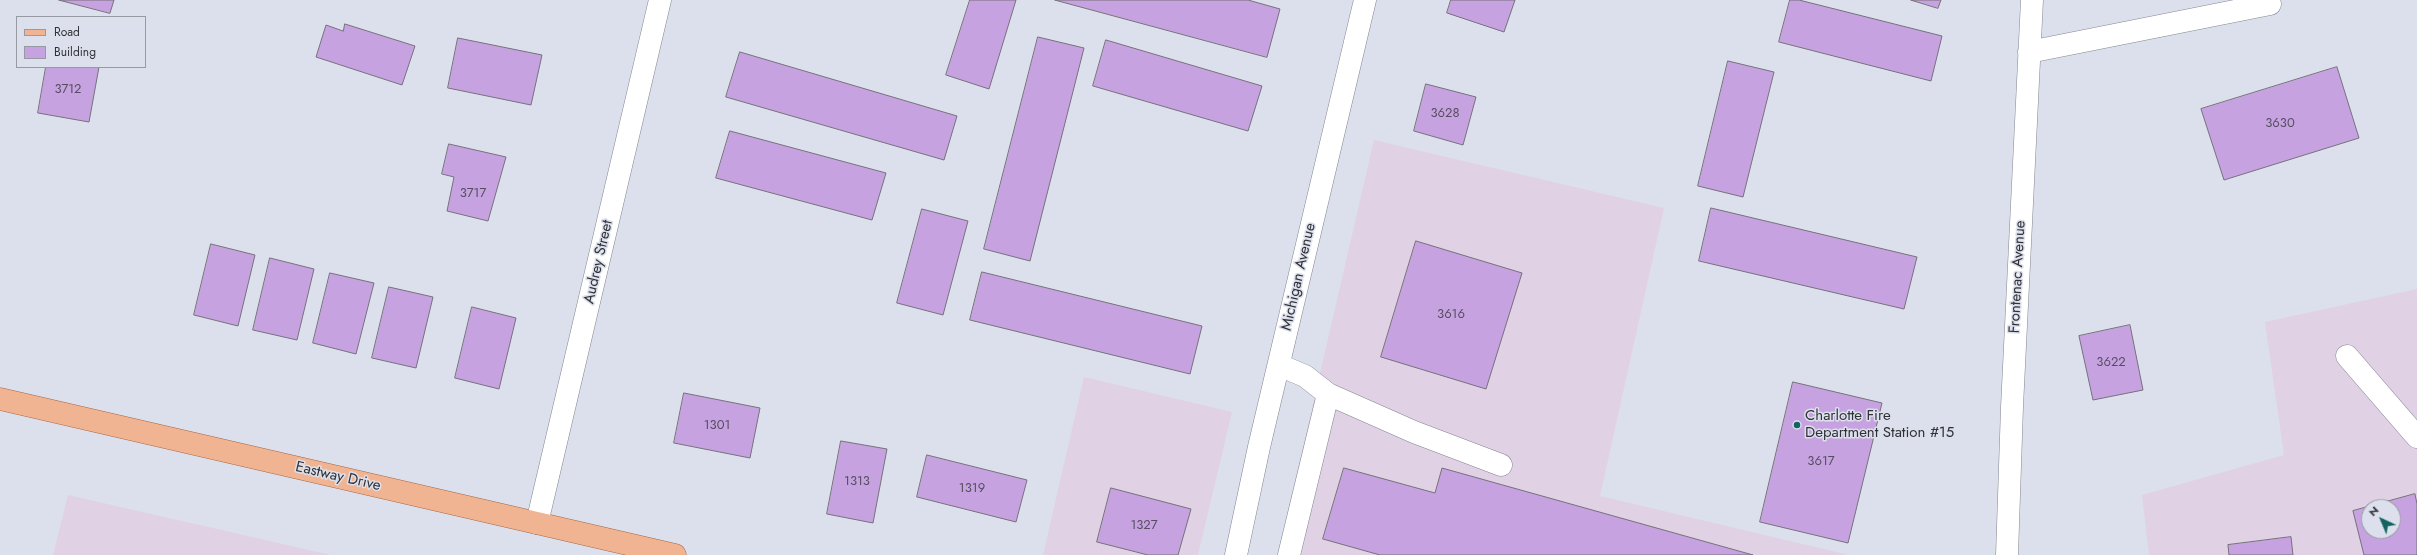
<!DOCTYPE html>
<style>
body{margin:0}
#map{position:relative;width:2417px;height:555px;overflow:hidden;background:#dce0ec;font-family:Jost,sans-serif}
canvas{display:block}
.legend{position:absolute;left:16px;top:16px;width:130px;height:52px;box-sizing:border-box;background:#dce0ec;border:1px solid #979aa3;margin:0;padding:5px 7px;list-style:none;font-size:12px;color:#303136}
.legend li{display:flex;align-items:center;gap:8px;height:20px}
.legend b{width:20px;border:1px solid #979aa3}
.north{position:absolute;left:2361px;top:499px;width:40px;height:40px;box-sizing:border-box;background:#dce0ec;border:1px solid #979aa3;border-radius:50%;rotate:316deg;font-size:11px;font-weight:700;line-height:16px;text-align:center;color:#303136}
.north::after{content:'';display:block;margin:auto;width:14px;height:18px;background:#146363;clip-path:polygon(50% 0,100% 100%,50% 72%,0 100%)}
</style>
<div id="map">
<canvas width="2417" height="555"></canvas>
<ul class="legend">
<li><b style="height:5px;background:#f1b492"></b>Road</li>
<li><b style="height:11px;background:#c6a3e0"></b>Building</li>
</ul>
<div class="north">N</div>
</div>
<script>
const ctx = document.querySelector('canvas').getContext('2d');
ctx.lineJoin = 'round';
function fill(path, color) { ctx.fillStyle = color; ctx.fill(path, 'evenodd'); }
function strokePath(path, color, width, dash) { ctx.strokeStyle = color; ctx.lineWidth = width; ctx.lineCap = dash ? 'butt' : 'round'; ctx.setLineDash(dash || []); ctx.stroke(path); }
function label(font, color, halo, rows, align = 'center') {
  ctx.font = font + ' Jost,sans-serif'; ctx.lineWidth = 3; ctx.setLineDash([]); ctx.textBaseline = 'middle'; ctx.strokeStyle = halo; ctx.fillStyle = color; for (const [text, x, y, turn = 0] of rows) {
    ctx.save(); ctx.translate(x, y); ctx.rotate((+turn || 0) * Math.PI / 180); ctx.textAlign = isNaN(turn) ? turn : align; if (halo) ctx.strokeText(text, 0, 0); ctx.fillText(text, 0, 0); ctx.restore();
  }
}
const commercial = new Path2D(`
 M 1374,140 L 1664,208 L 1600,496 L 1849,555 L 1278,555 Z
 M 2417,289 L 2417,555 L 2149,555 L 2142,495 L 2284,455 L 2265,322 ZM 2369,507 L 2393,507 L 2393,531 L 2369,531 Z
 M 1084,377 L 1232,412 L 1198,555 L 1043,555 Z
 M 68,495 L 331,555 L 53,555 Z`);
const building = new Path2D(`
 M 59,0 L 114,0 L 110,13 Z
 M 970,0 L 1016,0 L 989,89 L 946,75 Z
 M 1055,0 L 1248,0 L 1280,9 L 1267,57 Z
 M 1451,0 L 1515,0 L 1504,32 L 1447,13 Z
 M 1790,0 L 1799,0 L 1942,36 L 1931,81 L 1779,42 Z
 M 1911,0 L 1941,0 L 1938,8 Z
 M 345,24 L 415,46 L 402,85 L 316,57 L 326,25 L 343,31 Z
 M 1038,37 L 1084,48 L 1030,261 L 984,249 Z
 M 458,38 L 542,55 L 531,105 L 448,88 Z
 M 1106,40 L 1262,86 L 1248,131 L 1093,86 Z
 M 740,52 L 957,116 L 944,160 L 726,97 Z
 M 1728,61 L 1774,72 L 1743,197 L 1698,186 Z
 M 46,67 L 99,67 L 89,122 L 38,113 Z
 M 2337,67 L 2359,138 L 2224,180 L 2201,109 Z
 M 1426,84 L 1476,97 L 1463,145 L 1414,131 Z
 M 730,131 L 886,173 L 872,220 L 716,178 Z
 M 449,144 L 506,157 L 488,221 L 447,211 L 454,177 L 442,174 Z
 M 1711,208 L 1917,257 L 1904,309 L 1699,261 Z
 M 922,209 L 968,221 L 943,315 L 897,303 Z
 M 1416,241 L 1522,273 L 1486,389 L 1381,357 Z
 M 211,244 L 255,255 L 238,326 L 194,315 Z
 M 270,258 L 314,269 L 297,340 L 253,330 Z
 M 982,272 L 1202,326 L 1190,374 L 970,320 Z
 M 330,273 L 374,283 L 356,354 L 313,343 Z
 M 389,287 L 433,297 L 416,368 L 372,358 Z
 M 472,307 L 516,318 L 499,389 L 455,378 Z
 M 2130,325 L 2143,390 L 2093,400 L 2079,336 Z
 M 1793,382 L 1882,403 L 1848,543 L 1760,522 Z
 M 684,393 L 760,408 L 750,458 L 674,443 Z
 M 841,441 L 887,449 L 873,523 L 827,514 Z
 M 927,455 L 1027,480 L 1016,522 L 917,497 Z
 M 1344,468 L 1435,493 L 1442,468 L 1753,555 L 1380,555 L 1323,539 Z
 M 1111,488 L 1191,509 L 1178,555 L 1148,555 L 1097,542 Z
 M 2415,494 L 2417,504 L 2417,555 L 2364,555 L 2353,511 ZM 2369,507 L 2393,507 L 2393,531 L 2369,531 Z
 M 2291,537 L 2293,555 L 2229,555 L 2228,545 Z`);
const minor = new Path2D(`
 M 2029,52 L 2270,4
 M 2347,356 L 2417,437
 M 1279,365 L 1305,376 L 1328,394
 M 537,523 L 660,0
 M 1236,555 L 1259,447 L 1365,0
 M 1289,555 L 1328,394 L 1414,432 L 1501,465
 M 2007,555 L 2012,407 L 2032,0`);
const major = new Path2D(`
 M 0,399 L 675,555`);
const markers = [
 [1797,425,4,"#146363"]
];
const numberNames = [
 ["3712",68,90],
 ["3628",1445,114],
 ["3630",2280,124],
 ["3717",473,194],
 ["3616",1451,315],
 ["3622",2111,363],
 ["1301",717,426],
 ["3617",1821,462],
 ["1313",857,482],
 ["1319",972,489],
 ["1327",1144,526]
];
const streetNames = [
 ["Audrey Street",599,262,-77],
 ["Michigan Avenue",1299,277,-77],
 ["Frontenac Avenue",2018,277,-87],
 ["Eastway Drive",338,477,13]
];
const poiNames = [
 ["Charlotte Fire",1805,416],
 ["Department Station #15",1805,433]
];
fill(commercial, '#e0d1e4');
fill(building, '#c6a3e0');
strokePath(building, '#76717b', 1);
strokePath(minor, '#838792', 23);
strokePath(major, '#a86642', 23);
strokePath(minor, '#fff', 22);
strokePath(major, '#f1b492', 22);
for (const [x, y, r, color] of markers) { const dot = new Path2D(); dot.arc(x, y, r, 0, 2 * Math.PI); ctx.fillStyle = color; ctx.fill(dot); strokePath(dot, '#dce0ec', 1.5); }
label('13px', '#564e60', null, numberNames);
label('15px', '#303136', '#dce0ec', streetNames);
label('15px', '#303136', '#dce0ec', poiNames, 'left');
</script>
